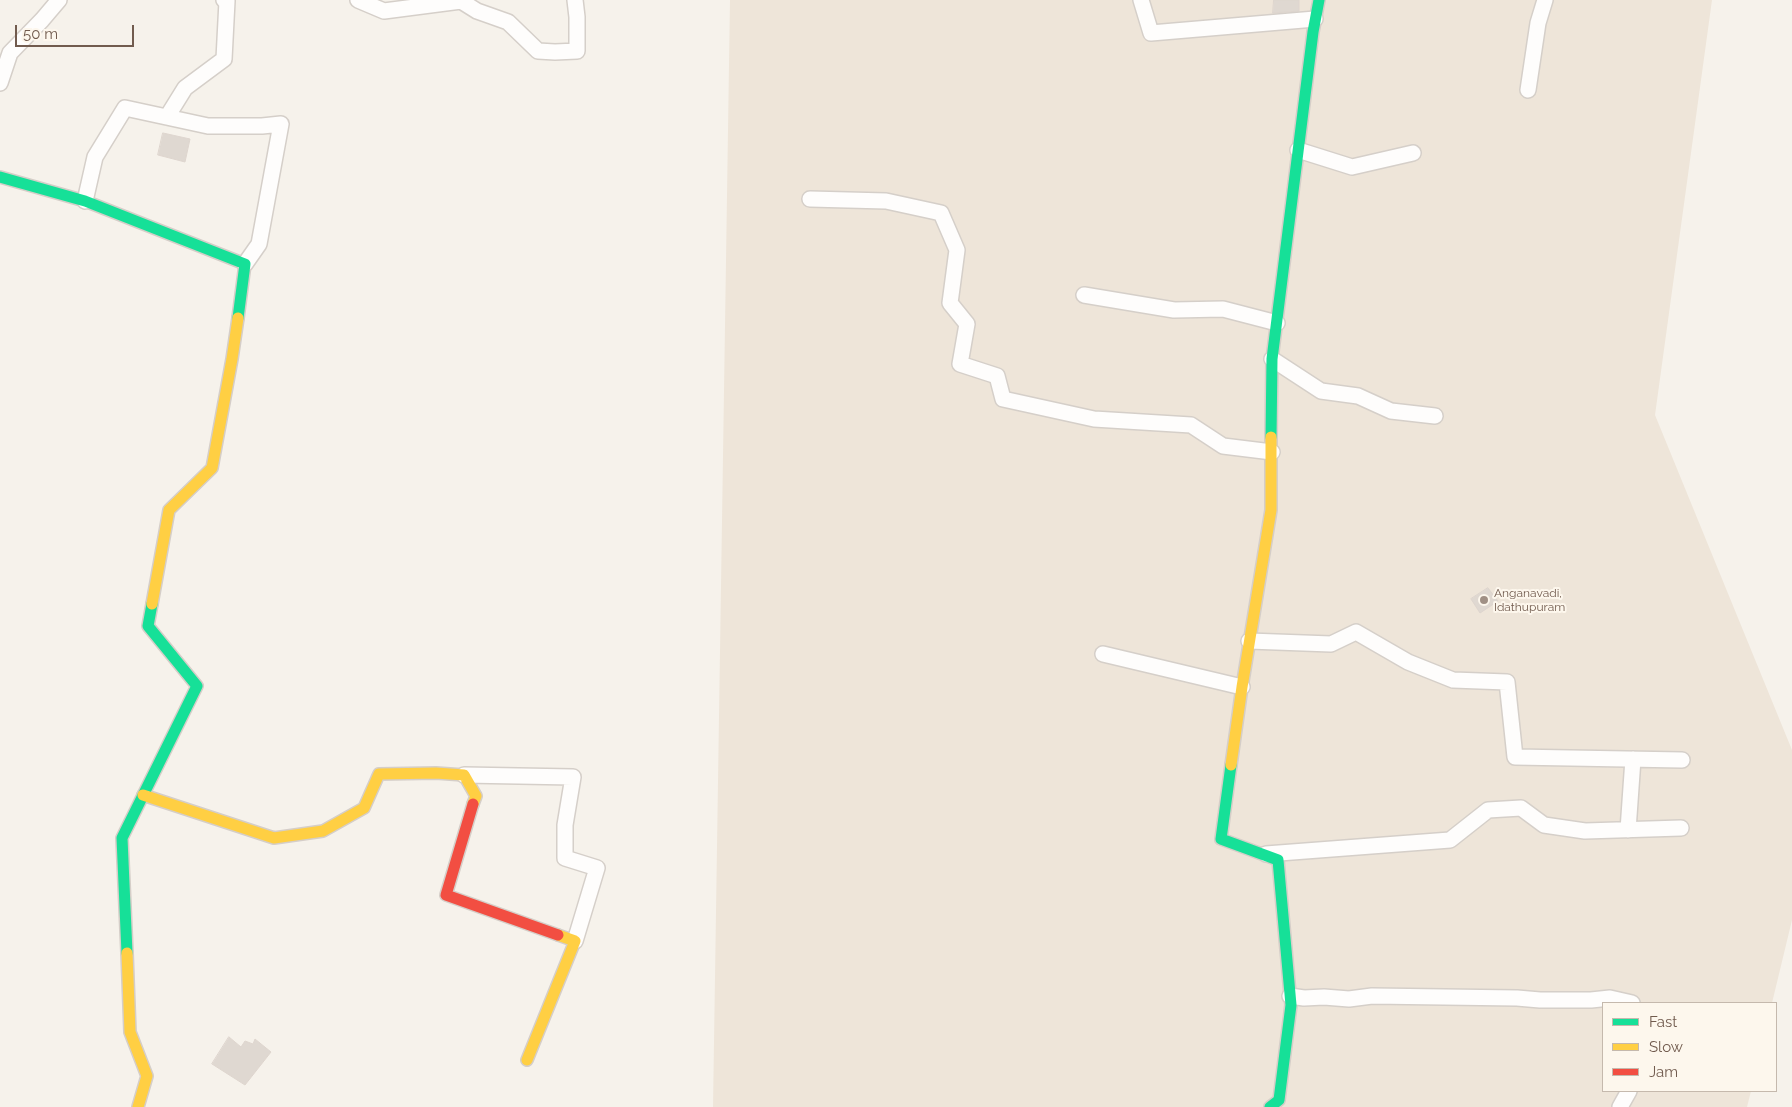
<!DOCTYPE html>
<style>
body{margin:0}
#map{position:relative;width:1792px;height:1107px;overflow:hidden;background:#f6f2eb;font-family:Raleway,sans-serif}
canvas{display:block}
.legend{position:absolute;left:1602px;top:1002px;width:175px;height:90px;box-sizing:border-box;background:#fdf7ed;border:1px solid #c5b9ad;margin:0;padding:6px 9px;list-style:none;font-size:15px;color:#715b4e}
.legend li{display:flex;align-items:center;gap:10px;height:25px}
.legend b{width:25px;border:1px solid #c5b9ad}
.scale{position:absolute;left:15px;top:25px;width:119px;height:22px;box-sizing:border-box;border:2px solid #715b4e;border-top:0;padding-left:6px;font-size:15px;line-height:18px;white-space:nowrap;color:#715b4e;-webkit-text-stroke:4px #fdf7ed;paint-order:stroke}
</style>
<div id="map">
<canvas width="1792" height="1107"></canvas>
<ul class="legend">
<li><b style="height:6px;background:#16e098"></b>Fast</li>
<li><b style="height:6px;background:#ffcf43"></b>Slow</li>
<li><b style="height:6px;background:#f24e42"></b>Jam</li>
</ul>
<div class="scale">50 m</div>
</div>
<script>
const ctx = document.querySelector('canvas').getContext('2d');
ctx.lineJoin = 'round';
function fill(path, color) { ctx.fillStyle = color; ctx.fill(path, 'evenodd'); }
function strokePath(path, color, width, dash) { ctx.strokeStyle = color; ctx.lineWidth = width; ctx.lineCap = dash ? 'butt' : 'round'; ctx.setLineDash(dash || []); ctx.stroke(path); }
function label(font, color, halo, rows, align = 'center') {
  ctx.font = font + ' Raleway,sans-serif'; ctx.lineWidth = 4; ctx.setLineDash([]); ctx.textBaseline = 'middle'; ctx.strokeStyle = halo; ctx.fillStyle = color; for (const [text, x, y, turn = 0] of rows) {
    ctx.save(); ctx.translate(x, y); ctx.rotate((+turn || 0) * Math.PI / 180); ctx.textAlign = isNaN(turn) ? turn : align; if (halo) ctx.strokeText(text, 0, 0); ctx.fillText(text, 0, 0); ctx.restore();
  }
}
const residential = new Path2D(`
 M 730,0 L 1712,0 L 1655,415 L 1792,750 L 1792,920 L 1772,1003 L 1603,1003 L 1603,1091 L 1751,1091 L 1747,1107 L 713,1107 Z`);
const building = new Path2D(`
 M 1274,0 L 1299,0 L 1299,11 L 1273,13 Z
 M 163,133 L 190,139 L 185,162 L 158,155 Z
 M 1488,588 L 1498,601 L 1480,613 L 1471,599 Z
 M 229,1037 L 241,1047 L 245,1041 L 253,1044 L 255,1039 L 271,1052 L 245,1085 L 212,1064 Z`);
const street = new Path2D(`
 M 358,0 L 384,11 L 461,1 L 477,11 L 508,22 L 538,51 L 555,52 L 577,51 L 577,17 L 575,0
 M 1141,0 L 1151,33 L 1315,19
 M 0,83 L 10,53 L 42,20 L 59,0
 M 1528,90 L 1538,23 L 1545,0
 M 167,117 L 185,88 L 224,59 L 227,1 L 224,0
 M 1298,150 L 1352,167 L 1413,153
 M 810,199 L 886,201 L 941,213 L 957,250 L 950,303 L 967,324 L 960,364 L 997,376 L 1003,399 L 1094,419 L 1191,425 L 1223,446 L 1272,452
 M 85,201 L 95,157 L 125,108 L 208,126 L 262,126 L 281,124 L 259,244 L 245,264
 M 1084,295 L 1174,310 L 1223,309 L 1277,323
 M 1272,359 L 1321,391 L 1358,396 L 1391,411 L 1435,416
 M 1249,641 L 1331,644 L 1356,632 L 1408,662 L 1453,680 L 1507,682 L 1515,757 L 1682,760
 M 1103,654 L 1242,687
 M 464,775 L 573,777 L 565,825 L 565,858 L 597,868 L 575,941
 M 1628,830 L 1633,759
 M 1266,854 L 1450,840 L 1488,810 L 1521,808 L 1544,825 L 1585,831 L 1681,828
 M 1290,996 L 1304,998 L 1324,997 L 1349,999 L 1372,996 L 1517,998 L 1540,1000 L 1591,1000 L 1610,998 L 1632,1003
 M 1620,1107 L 1629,1091`);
const fast = new Path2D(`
 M 0,177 L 85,201 L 245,264 L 238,318
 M 1271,437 L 1272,359 L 1313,32 L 1319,0
 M 1231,765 L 1221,839 L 1278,860 L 1291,1005 L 1279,1100 L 1270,1107
 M 127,953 L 122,838 L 197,686 L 148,626 L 152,604`);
const slow = new Path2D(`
 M 152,604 L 169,510 L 212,468 L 232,359 L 238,318
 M 1231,765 L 1242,687 L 1271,510 L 1271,437
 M 143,795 L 274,838 L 323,831 L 364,808 L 379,774 L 436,773 L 464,775 L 476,796 L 473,804
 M 127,953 L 130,1032 L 147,1076 L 138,1107
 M 527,1060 L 575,941 L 558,935`);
const jam = new Path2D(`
 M 473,804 L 446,895 L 558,935`);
const markers = [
 [1484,600,5,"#a09085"]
];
const poiNames = [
 ["Anganavadi,",1494,593],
 ["Idathupuram",1494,607]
];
fill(residential, '#eee5d9');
fill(building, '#dfd8d1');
strokePath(building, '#ded5ce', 1);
strokePath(street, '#d5cfc9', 18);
strokePath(fast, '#d5cec8', 14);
strokePath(slow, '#d5cec8', 14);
strokePath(jam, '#d5cec8', 14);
strokePath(street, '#fefdfc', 15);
strokePath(fast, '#16e098', 11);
strokePath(slow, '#ffcf43', 11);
strokePath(jam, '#f24e42', 11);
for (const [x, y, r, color] of markers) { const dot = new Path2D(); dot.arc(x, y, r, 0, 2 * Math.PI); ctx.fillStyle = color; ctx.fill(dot); strokePath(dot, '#fdf7ed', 2); }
label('12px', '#715b4e', '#fdf7ed', poiNames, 'left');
</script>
